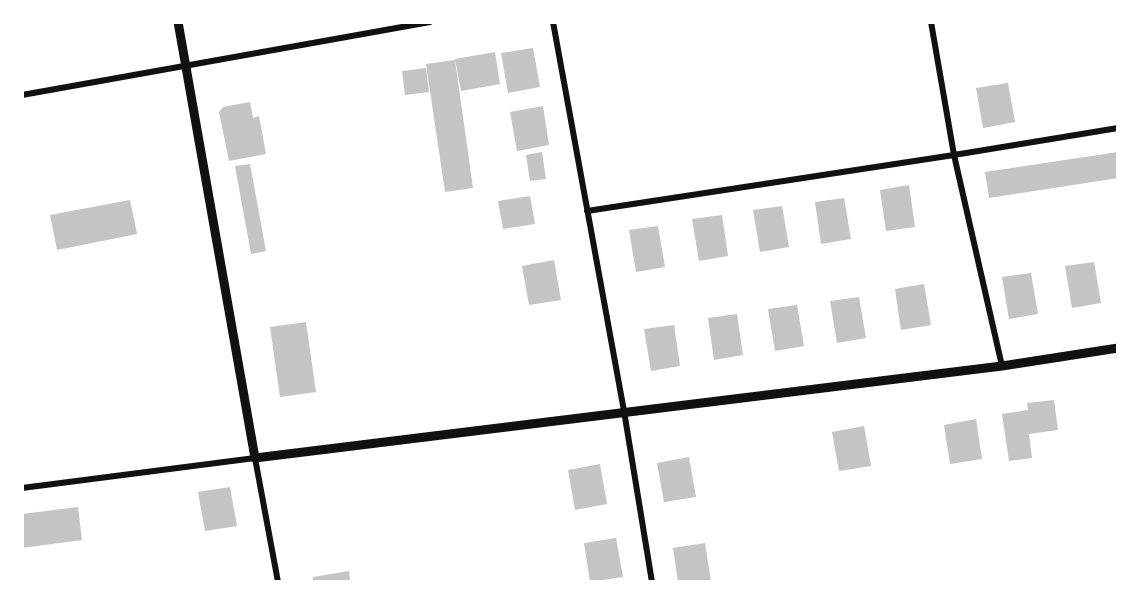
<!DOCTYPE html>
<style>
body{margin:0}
#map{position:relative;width:1140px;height:604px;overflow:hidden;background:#fff;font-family:"PT Sans",sans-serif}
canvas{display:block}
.frame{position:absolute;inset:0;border:24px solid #fff;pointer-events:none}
</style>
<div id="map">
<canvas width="1140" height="604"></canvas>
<div class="frame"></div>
</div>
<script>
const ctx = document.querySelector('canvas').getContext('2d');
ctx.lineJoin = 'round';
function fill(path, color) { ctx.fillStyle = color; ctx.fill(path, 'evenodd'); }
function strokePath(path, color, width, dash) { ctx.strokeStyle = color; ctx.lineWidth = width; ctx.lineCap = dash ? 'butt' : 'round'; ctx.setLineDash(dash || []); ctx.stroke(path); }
const building = new Path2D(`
 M 533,48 L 540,87 L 508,93 L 501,53 Z
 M 495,52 L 500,84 L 461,91 L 455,59 Z
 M 455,60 L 473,188 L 445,192 L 426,64 Z
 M 426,68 L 429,92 L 405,95 L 402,71 Z
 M 1008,83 L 1015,122 L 983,128 L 976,88 Z
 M 250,102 L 253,118 L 259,116 L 266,154 L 229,161 L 219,112 L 223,107 Z
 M 543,106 L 549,145 L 517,151 L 510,112 Z
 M 542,152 L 546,179 L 530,181 L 526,155 Z
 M 1118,152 L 1118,178 L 989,198 L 985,172 Z
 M 250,164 L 266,251 L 251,254 L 235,166 Z
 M 909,185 L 915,227 L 886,231 L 880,190 Z
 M 530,196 L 535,224 L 503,229 L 498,201 Z
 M 844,198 L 851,239 L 821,244 L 815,202 Z
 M 130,200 L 137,234 L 57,250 L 50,215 Z
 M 782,206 L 789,247 L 760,252 L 753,210 Z
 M 722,215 L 728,256 L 699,261 L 692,219 Z
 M 658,226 L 665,267 L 636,272 L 629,230 Z
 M 554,260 L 561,300 L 529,305 L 522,266 Z
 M 1094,262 L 1101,303 L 1072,308 L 1065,266 Z
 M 1031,273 L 1038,314 L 1009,319 L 1002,277 Z
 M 924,284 L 931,325 L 901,330 L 895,289 Z
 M 859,297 L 866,338 L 837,343 L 830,301 Z
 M 797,305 L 804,346 L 775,351 L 768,309 Z
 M 737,314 L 743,355 L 714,360 L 708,318 Z
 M 306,322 L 316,392 L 280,397 L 270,327 Z
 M 674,325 L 680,366 L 651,371 L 644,329 Z
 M 1054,400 L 1058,430 L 1029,434 L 1032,458 L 1009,461 L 1002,414 L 1028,410 L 1027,403 Z
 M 976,419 L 982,459 L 950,464 L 944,425 Z
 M 864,426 L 871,466 L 839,471 L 832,432 Z
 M 689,457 L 696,497 L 664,502 L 657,463 Z
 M 600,464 L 607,504 L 575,510 L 568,470 Z
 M 230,487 L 237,526 L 205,531 L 198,492 Z
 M 78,507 L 82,540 L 22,548 L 22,514 Z
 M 616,538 L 623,577 L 590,582 L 584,543 Z
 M 705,543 L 711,582 L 678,582 L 673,548 Z
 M 349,571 L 350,582 L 313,582 L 313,577 Z`);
const minor = new Path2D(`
 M 553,22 L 624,411 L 652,582
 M 931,22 L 954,155 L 1002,366
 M 22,95 L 430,22
 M 587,211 L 954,155 L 1118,128
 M 22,488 L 255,458 L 278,582`);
const tertiary = new Path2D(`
 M 178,22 L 255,458 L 1002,366 L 1118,348`);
fill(building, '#c4c4c4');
strokePath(minor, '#111', 6);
strokePath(tertiary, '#111', 9);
</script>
